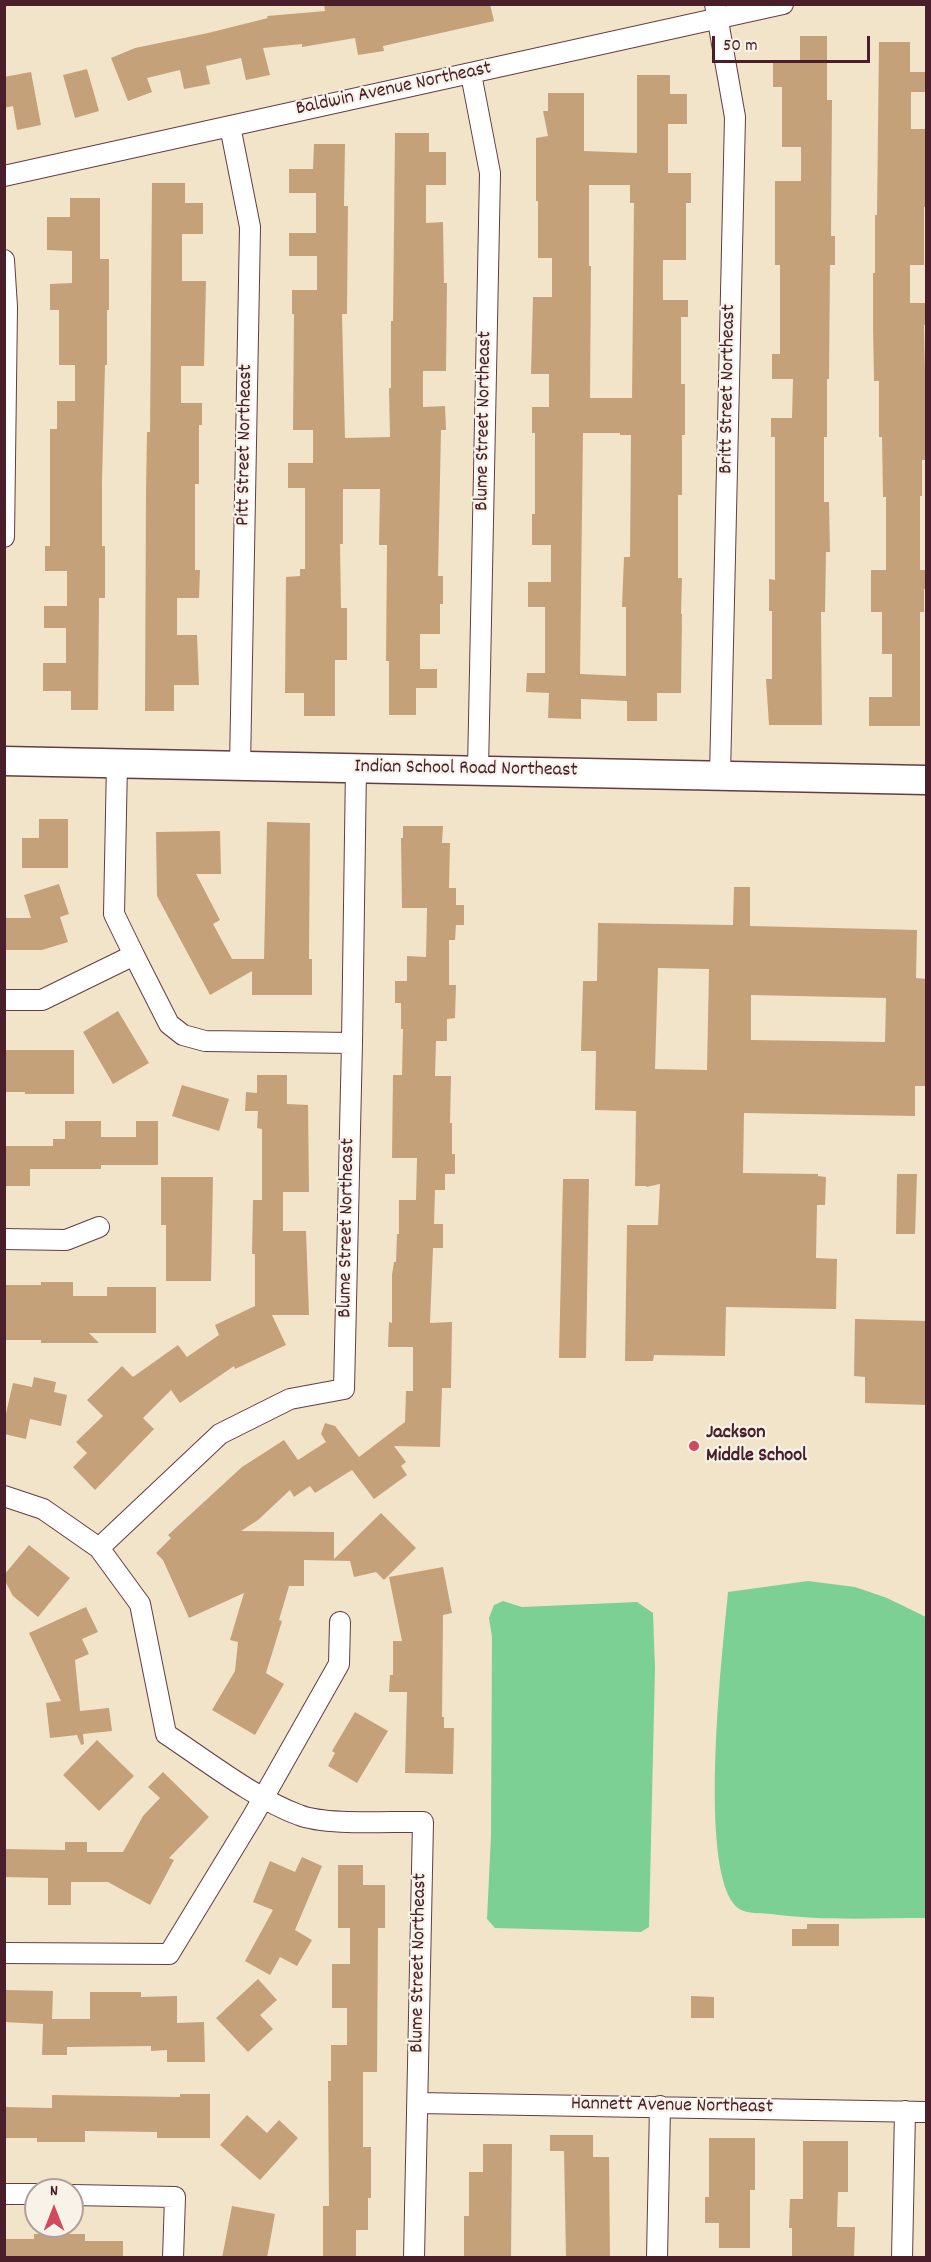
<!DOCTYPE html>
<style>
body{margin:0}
#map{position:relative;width:931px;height:2262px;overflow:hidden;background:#f2e4c8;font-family:Dekko,sans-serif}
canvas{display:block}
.frame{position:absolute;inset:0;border:6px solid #4a1f2b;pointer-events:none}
.north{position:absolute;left:24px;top:2178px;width:60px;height:60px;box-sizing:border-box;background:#f7f3e8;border:2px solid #b29e9c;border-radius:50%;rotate:0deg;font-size:16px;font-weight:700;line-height:24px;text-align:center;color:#4a1f2b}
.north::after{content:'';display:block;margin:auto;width:21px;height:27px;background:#d1495b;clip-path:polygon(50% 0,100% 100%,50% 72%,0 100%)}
.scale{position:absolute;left:712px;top:36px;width:158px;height:27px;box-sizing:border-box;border:3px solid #4a1f2b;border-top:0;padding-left:8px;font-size:18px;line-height:21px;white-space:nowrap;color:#4a1f2b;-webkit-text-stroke:4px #f7f3e8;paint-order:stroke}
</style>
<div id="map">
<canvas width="931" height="2262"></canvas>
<div class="frame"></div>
<div class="north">N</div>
<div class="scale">50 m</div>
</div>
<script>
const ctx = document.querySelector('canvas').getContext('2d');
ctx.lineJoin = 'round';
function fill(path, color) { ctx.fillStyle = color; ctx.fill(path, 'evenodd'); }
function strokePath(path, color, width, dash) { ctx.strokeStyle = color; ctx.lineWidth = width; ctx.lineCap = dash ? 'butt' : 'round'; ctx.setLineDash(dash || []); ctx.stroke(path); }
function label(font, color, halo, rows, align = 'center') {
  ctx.font = font + ' Dekko,sans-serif'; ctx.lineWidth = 4.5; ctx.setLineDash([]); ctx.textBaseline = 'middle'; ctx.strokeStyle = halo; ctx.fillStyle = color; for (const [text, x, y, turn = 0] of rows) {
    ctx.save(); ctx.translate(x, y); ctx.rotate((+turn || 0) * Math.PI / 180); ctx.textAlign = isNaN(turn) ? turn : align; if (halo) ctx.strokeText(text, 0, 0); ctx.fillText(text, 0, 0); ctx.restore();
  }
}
const green = new Path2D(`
 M 808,1581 L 855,1587 L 887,1598 L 926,1617 L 926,1918 C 875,1918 822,1921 771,1914 C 763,1913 752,1914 744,1911 C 693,1895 724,1639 728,1592 Z
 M 503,1601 L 522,1607 L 637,1602 L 653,1613 L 655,1668 L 649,1927 L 641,1932 L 495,1928 L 487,1919 L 491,1836 L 492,1637 L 489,1618 L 494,1605 Z`);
const building = new Path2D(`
 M 324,4 L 490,4 L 494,21 L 383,46 L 384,51 L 358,55 L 355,38 L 302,47 L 302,44 L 263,48 L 270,75 L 246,80 L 241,58 L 206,66 L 210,84 L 184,89 L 180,70 L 147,78 L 152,92 L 128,101 L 111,58 L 135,48 L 208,33 L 268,18 L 267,16 L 325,11 Z
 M 800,36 L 827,36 L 827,100 L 832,100 L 831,236 L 835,236 L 835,265 L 830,265 L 829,379 L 827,379 L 827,437 L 824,437 L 824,502 L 829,502 L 830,552 L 826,552 L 825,612 L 821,612 L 822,725 L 769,725 L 766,679 L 772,679 L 772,611 L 769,611 L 769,579 L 775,580 L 775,437 L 771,437 L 771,418 L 792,418 L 793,379 L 772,379 L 772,354 L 780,354 L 780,265 L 775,265 L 775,181 L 801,181 L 801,147 L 782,147 L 782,87 L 773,87 L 773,62 L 800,62 Z
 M 879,42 L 910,42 L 910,72 L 927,72 L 927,92 L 911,92 L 911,129 L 927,129 L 927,207 L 924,207 L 924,265 L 910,265 L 910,303 L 927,303 L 927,325 L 924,325 L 927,460 L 922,460 L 922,496 L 920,496 L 920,570 L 927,570 L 927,589 L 924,589 L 924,612 L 920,612 L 920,726 L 869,726 L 869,697 L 892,697 L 892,654 L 882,654 L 882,612 L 871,612 L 871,570 L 886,570 L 886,497 L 883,497 L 882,437 L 879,437 L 879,381 L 874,381 L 873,325 L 873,273 L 875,273 L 875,215 L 877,215 Z
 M 87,69 L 99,111 L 75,118 L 63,75 Z
 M 31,72 L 41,125 L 17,130 L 13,106 L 4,108 L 4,77 Z
 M 637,75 L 670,75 L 670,94 L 687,94 L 687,124 L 668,124 L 668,173 L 691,173 L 691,203 L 686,203 L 686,260 L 663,260 L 663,300 L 688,300 L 688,317 L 681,317 L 681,384 L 685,384 L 685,435 L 682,435 L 682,495 L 678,495 L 678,578 L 682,578 L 681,614 L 682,614 L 681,693 L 657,693 L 657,721 L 627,721 L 627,701 L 581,699 L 581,719 L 548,718 L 549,693 L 526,692 L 527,673 L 545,673 L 545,607 L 528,607 L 528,582 L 551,582 L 551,545 L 532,545 L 532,514 L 535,514 L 535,433 L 532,433 L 532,407 L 549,407 L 549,374 L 531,374 L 533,297 L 552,297 L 552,258 L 538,258 L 538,201 L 536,201 L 536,138 L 548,136 L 543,111 L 548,111 L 548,93 L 584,93 L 584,151 L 637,153 ZM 589,185 L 630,185 L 630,203 L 634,203 L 632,398 L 590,398 L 591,266 L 589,266 ZM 583,433 L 620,433 L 620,435 L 631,435 L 630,557 L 624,557 L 622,607 L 626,607 L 626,676 L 580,674 Z
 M 395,133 L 429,133 L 429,152 L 446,152 L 446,185 L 426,185 L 426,223 L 443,222 L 444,283 L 447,283 L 446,371 L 423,371 L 423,407 L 445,406 L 446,430 L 441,430 L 438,576 L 443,576 L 443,604 L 440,604 L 440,634 L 420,634 L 420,669 L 437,669 L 437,688 L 416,688 L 416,715 L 389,715 L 389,661 L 386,661 L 387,545 L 379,545 L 380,489 L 343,489 L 343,544 L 340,544 L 341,608 L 347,608 L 347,660 L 335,660 L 335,716 L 304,716 L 304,693 L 285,693 L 286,577 L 300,576 L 300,569 L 305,569 L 305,488 L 288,488 L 288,463 L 313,463 L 313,430 L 293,430 L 294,314 L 292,314 L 292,290 L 317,290 L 317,256 L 289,256 L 289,233 L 316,233 L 316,193 L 289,193 L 289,169 L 313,169 L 314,144 L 345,144 L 344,206 L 348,206 L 347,314 L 342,314 L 345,438 L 390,437 L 389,388 L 391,388 L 391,321 L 393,321 Z
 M 152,183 L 185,183 L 185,203 L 203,203 L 203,234 L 182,234 L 182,281 L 206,281 L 204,366 L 181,366 L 181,403 L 202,403 L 202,425 L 199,425 L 199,484 L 195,484 L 195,570 L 200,570 L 199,598 L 177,598 L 177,635 L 197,635 L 199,685 L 174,685 L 174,711 L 145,711 L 146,490 L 147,432 L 150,432 Z
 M 70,198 L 100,198 L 100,259 L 109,259 L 109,310 L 107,310 L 107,365 L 105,365 L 102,481 L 102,546 L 105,546 L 105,598 L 99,598 L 98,710 L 71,710 L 71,691 L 43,691 L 43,663 L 66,663 L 66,628 L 44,628 L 44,606 L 67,606 L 67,571 L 45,571 L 45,546 L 50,546 L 50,429 L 57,429 L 57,401 L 75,401 L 75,365 L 59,365 L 59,310 L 50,310 L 50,284 L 72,283 L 72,251 L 47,250 L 47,217 L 70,217 Z
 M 39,819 L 68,819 L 68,868 L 22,868 L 22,838 L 39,838 Z
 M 267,822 L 310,823 L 309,959 L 312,959 L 312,995 L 252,995 L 252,971 L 210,995 L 157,896 L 156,832 L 220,831 L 221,874 L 196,874 L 220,920 L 213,924 L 232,959 L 264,959 Z
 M 403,826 L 443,826 L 442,843 L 450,843 L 449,888 L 456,888 L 456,905 L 464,905 L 464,925 L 456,925 L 455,940 L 449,940 L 449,985 L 456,985 L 455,1018 L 447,1019 L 447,1041 L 436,1041 L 435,1076 L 451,1076 L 450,1123 L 452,1123 L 452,1154 L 455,1154 L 455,1174 L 445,1174 L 445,1190 L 435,1190 L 434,1224 L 443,1224 L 443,1248 L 433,1248 L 430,1323 L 452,1322 L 451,1388 L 442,1388 L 440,1447 L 394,1446 L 406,1462 L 401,1466 L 407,1475 L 374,1499 L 352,1470 L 315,1493 L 310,1486 L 294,1497 L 290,1490 L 258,1520 L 241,1531 L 334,1532 L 334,1559 L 381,1513 L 416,1548 L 384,1580 L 376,1572 L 354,1577 L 350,1561 L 304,1560 L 304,1586 L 289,1586 L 279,1620 L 282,1621 L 266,1673 L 284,1684 L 255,1735 L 212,1710 L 235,1671 L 238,1642 L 230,1640 L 244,1593 L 189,1618 L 163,1560 L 156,1553 L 171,1538 L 168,1535 L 242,1467 L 284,1440 L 298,1460 L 326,1442 L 321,1434 L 325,1423 L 335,1426 L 359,1457 L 405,1422 L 406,1391 L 413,1391 L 413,1347 L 388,1347 L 389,1322 L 392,1323 L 392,1275 L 394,1262 L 396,1262 L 397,1234 L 399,1234 L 399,1200 L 416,1200 L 417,1158 L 392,1158 L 393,1075 L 402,1075 L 403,1029 L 401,1029 L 401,1003 L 395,1003 L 395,981 L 407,981 L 407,956 L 426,957 L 427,908 L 402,908 L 401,838 L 403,838 Z
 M 59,884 L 69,914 L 60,917 L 68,942 L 42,950 L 4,950 L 4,918 L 31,918 L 24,895 Z
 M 734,887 L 750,887 L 750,926 L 917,930 L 916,978 L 927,979 L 927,1086 L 915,1086 L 915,1116 L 744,1113 L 743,1173 L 818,1174 L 818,1176 L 826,1177 L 825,1205 L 817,1205 L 816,1258 L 837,1259 L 836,1309 L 726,1307 L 725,1356 L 654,1355 L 653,1361 L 625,1361 L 627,1225 L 658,1225 L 660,1184 L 646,1187 L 646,1186 L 635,1186 L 636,1111 L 595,1110 L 596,1051 L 581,1051 L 583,981 L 597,981 L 598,923 L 733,925 ZM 658,968 L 709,969 L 707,1070 L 655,1069 ZM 751,995 L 886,998 L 885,1042 L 751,1040 Z
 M 118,1011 L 149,1063 L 113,1084 L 83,1032 Z
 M 4,1050 L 74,1050 L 74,1094 L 25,1094 L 25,1092 L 4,1092 Z
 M 257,1075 L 287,1075 L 287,1104 L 308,1105 L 309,1192 L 283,1192 L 283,1231 L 306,1231 L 309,1315 L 272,1315 L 286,1345 L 235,1369 L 234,1366 L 180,1403 L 171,1390 L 143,1418 L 154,1429 L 95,1490 L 73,1467 L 87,1453 L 76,1442 L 103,1416 L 87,1400 L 122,1366 L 133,1377 L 178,1345 L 187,1357 L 219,1335 L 215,1325 L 255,1306 L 255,1254 L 252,1254 L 253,1200 L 262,1200 L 262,1129 L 257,1128 L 258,1111 L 245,1111 L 246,1092 L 257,1093 Z
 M 182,1085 L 229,1099 L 219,1131 L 172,1116 Z
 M 65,1121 L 101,1121 L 101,1137 L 136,1137 L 136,1121 L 158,1121 L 158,1165 L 101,1165 L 101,1169 L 30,1169 L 30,1186 L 4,1186 L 4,1146 L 53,1146 L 53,1139 L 65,1139 Z
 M 897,1174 L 917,1174 L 915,1234 L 896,1234 Z
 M 161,1177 L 213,1177 L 211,1281 L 166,1281 L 166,1225 L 161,1225 Z
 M 563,1179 L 589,1179 L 586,1358 L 559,1358 Z
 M 41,1282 L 73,1282 L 73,1296 L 107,1296 L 107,1287 L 156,1287 L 156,1333 L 89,1333 L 99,1343 L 41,1343 L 41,1340 L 4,1340 L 4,1285 L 41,1285 Z
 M 855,1319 L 927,1321 L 927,1405 L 865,1403 L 865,1377 L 854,1376 Z
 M 34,1377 L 56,1382 L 54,1392 L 67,1395 L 61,1426 L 30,1419 L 26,1439 L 4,1434 L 4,1422 L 13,1383 L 32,1387 Z
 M 29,1545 L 70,1578 L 38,1617 L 13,1596 L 4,1579 L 4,1575 Z
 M 443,1567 L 452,1613 L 443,1615 L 442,1717 L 444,1717 L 444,1728 L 454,1728 L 453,1774 L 405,1773 L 407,1692 L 389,1692 L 390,1675 L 393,1675 L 393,1641 L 402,1641 L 389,1577 Z
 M 86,1607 L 98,1632 L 82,1639 L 89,1654 L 75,1660 L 80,1711 L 109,1708 L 112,1731 L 83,1734 L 84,1744 L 81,1745 L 77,1735 L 50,1738 L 46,1703 L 61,1701 L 29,1633 Z
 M 355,1712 L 388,1731 L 357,1783 L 328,1766 L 335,1753 L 332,1751 Z
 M 97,1740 L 134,1776 L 99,1811 L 63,1775 Z
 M 163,1772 L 209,1817 L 169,1858 L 174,1860 L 150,1905 L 108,1882 L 71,1882 L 71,1905 L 48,1905 L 48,1878 L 4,1877 L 4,1849 L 65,1850 L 65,1842 L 87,1842 L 87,1852 L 123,1852 L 143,1816 L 160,1798 L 148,1787 Z
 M 302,1857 L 322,1866 L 295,1930 L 312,1940 L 297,1966 L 280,1957 L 270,1975 L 245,1961 L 273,1910 L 253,1902 L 270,1861 L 295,1872 Z
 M 338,1865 L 363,1865 L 363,1885 L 385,1885 L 385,1928 L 378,1928 L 377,2072 L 363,2072 L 363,2147 L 371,2147 L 371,2198 L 368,2198 L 368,2230 L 356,2230 L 356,2257 L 323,2257 L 323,2206 L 329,2206 L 328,2081 L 331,2081 L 331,2045 L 347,2045 L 347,2008 L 332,2008 L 332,1964 L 350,1964 L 350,1928 L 338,1928 Z
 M 807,1924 L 839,1924 L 839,1946 L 792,1946 L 792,1929 L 807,1929 Z
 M 258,1979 L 277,2000 L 260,2015 L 273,2029 L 248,2052 L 216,2018 Z
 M 4,1990 L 53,1991 L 52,2019 L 90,2019 L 90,1992 L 141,1992 L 141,1997 L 177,1996 L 177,2023 L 204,2022 L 205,2062 L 167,2062 L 167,2050 L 151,2051 L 151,2046 L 67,2047 L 67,2055 L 42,2055 L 43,2024 L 4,2022 Z
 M 691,1996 L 714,1997 L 714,2018 L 691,2018 Z
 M 180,2094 L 210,2094 L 210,2138 L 157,2138 L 157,2132 L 85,2131 L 85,2142 L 37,2142 L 37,2138 L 4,2138 L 4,2107 L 52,2108 L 52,2095 L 180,2097 Z
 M 247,2115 L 267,2133 L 279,2120 L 298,2138 L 260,2180 L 220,2145 Z
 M 550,2135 L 593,2135 L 593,2157 L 609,2157 L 610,2258 L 566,2258 L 564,2151 L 550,2151 Z
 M 709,2138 L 755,2138 L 755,2190 L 750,2190 L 750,2248 L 719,2248 L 719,2223 L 705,2223 L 705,2197 L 709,2197 Z
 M 803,2141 L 848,2141 L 848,2192 L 838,2192 L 837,2227 L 855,2227 L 854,2258 L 792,2258 L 792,2228 L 789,2228 L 790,2199 L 803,2199 Z
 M 483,2144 L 512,2144 L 511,2258 L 464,2258 L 464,2216 L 469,2216 L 469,2172 L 483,2172 Z
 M 232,2206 L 275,2214 L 267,2258 L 222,2258 Z
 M 34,2234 L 85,2234 L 85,2241 L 123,2241 L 123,2258 L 4,2258 L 4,2239 L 34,2239 Z`);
const street = new Path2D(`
 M 715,4 L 735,117 L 720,775
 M 471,74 L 490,173 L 478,770
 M 230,126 L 250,227 L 240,766
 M 4,176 L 783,4
 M 4,260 L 7,307 L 4,537
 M 117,763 L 114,914 L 134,955
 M 4,1000 L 42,1000 L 134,955 L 169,1024 L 183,1035 L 205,1041 L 352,1043
 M 4,1239 L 66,1240 L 99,1227
 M 4,1496 L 43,1509 L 99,1548 L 140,1604 L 166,1734 C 204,1759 257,1800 299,1815 C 327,1826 391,1821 423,1822 L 414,2258
 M 99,1548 L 220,1434 L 290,1399 L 344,1389 L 352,1043 L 356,767
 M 4,1953 L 169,1954 L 253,1816 L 339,1664 L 340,1622
 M 418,2103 L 926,2112
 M 4,2194 L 36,2194
 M 72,2195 L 175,2197 L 173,2258
 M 657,2258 L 660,2106
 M 902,2258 L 905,2111`);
const secondary = new Path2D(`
 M 4,761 L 926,780`);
const markers = [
 [694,1446,6,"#d1495b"]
];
const streetNames = [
 ["Baldwin Avenue Northeast",394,90,-12],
 ["Britt Street Northeast",729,389,-89],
 ["Blume Street Northeast",485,421,-89],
 ["Pitt Street Northeast",246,445,-89],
 ["Indian School Road Northeast",466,770,1],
 ["Blume Street Northeast",348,1228,-89],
 ["Blume Street Northeast",420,1963,-89],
 ["Hannett Avenue Northeast",672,2107,1]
];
const poiNames = [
 ["Jackson",706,1434],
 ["Middle School",706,1457]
];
fill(green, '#7cd093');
fill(building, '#c5a17a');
strokePath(street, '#633d43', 22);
strokePath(secondary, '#633d43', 31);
strokePath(street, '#fff', 20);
strokePath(secondary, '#fff', 28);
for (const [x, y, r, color] of markers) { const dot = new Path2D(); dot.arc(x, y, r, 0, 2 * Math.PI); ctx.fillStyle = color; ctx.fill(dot); strokePath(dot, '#f7f3e8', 2); }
label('20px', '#4a1f2b', '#f7f3e8', streetNames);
label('bold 20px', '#4a1f2b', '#f7f3e8', poiNames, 'left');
</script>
